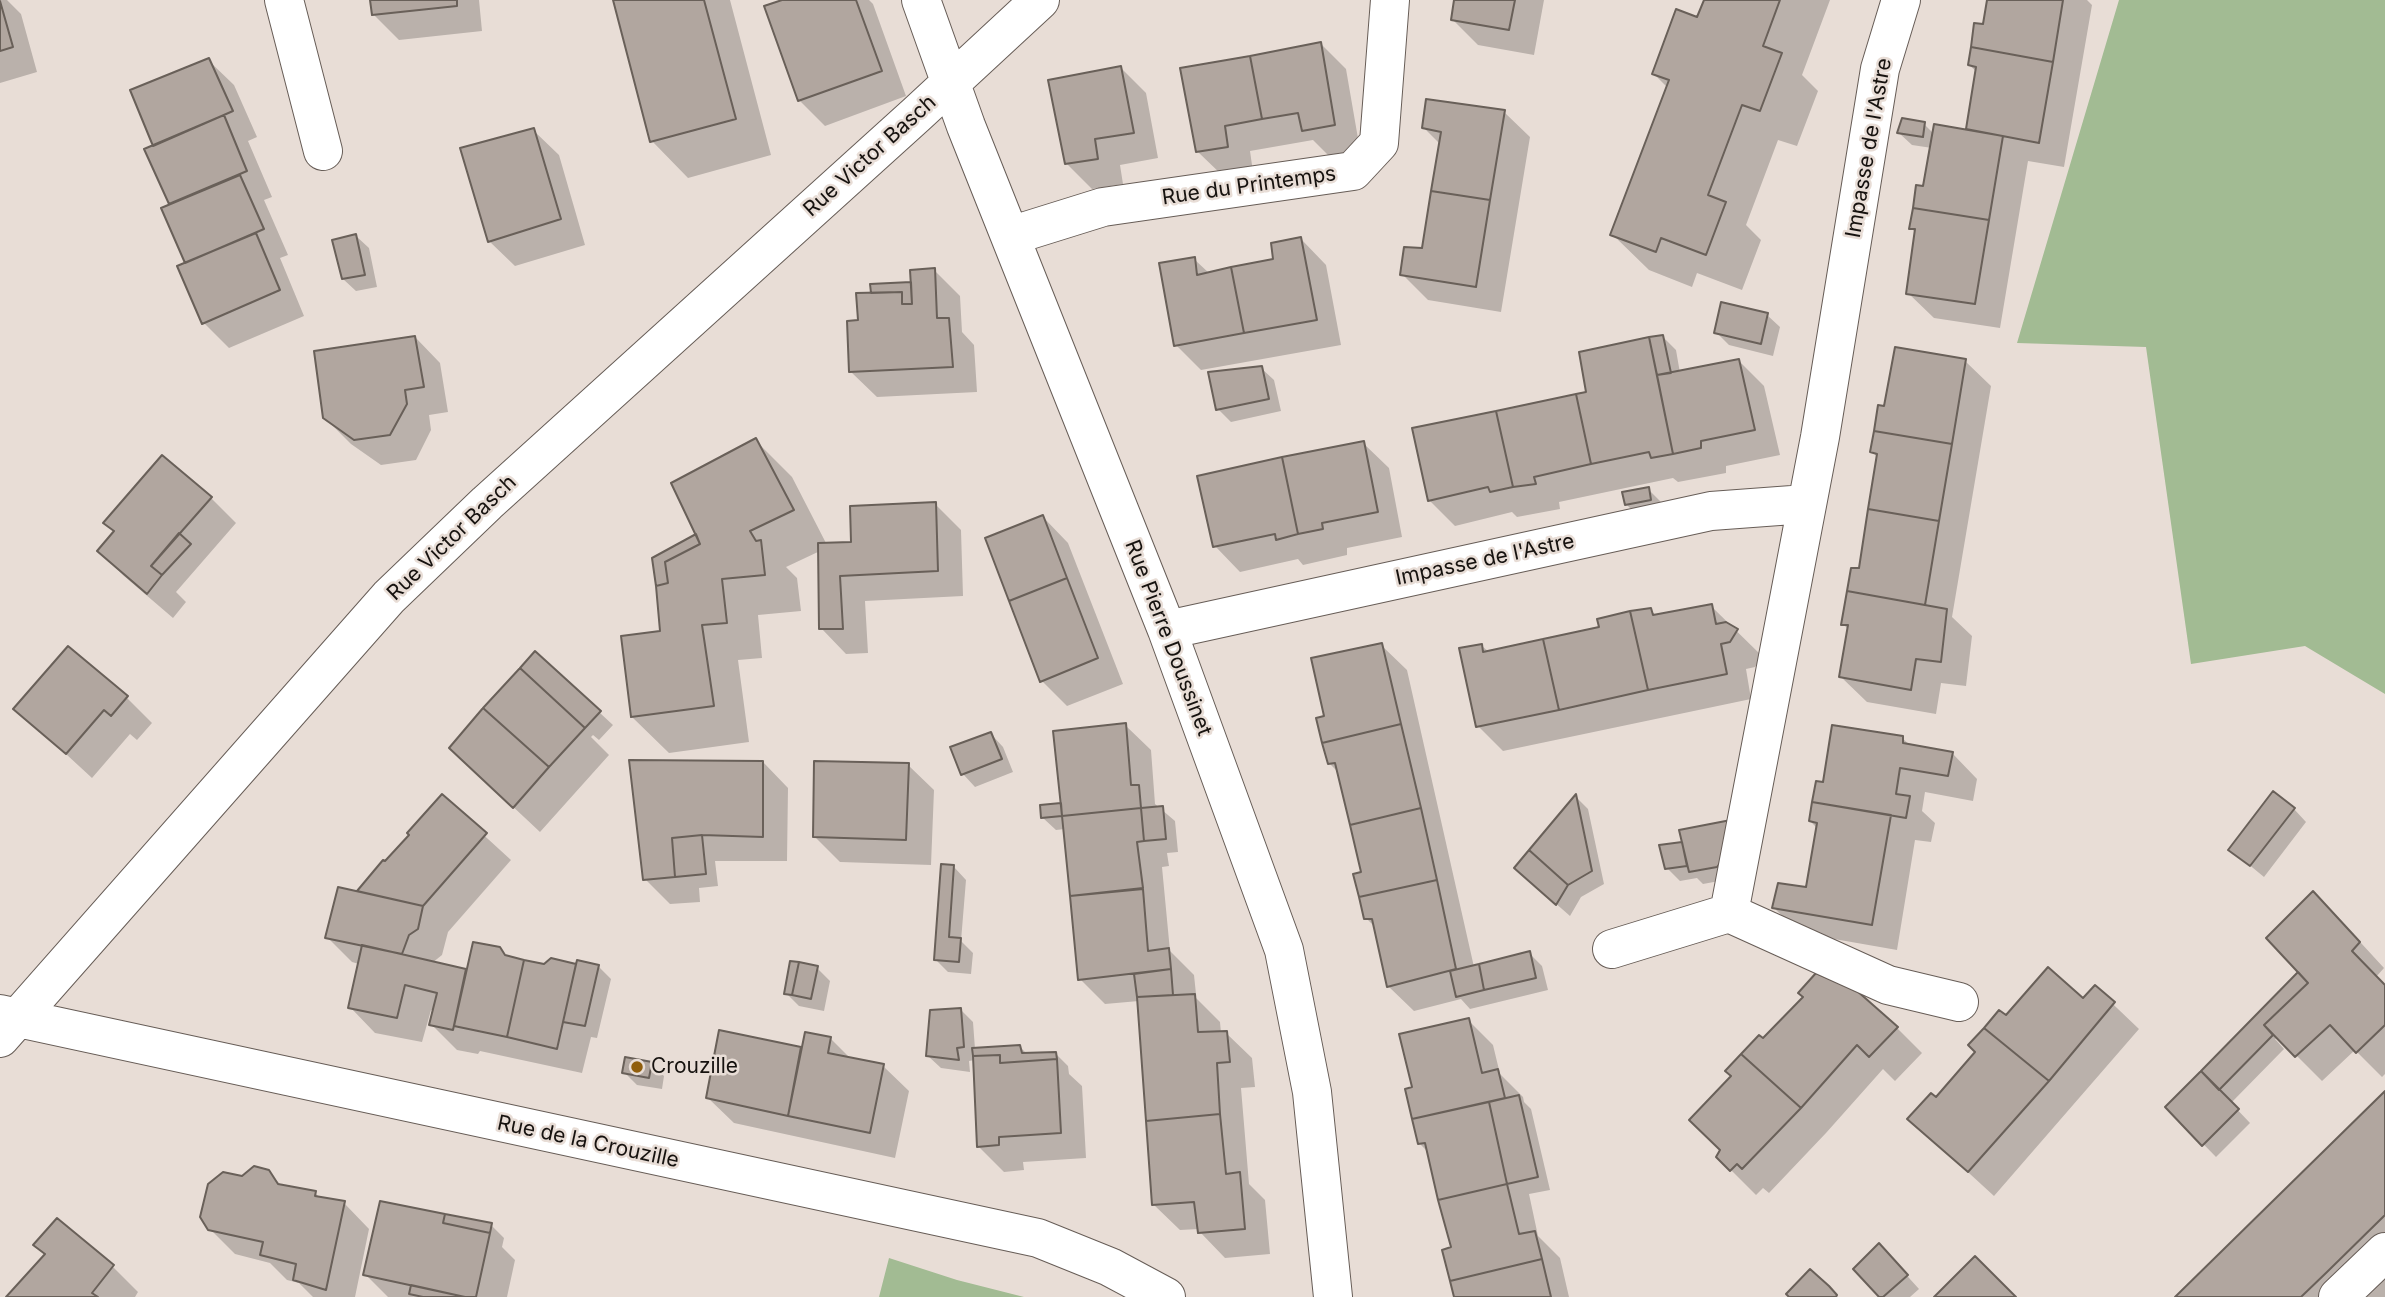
<!DOCTYPE html>
<style>
body{margin:0}
canvas{display:block;background:#e8ddd6}
</style>
<canvas width="2385" height="1297"></canvas>
<script>
const ctx = document.querySelector('canvas').getContext('2d');
ctx.lineJoin = 'round';
function fill(path, color) { ctx.fillStyle = color; ctx.fill(path, 'evenodd'); }
function strokePath(path, color, width, dash) { ctx.strokeStyle = color; ctx.lineWidth = width; ctx.lineCap = dash ? 'butt' : 'round'; ctx.setLineDash(dash || []); ctx.stroke(path); }
function label(font, color, halo, rows, align = 'center') {
  ctx.font = font + ' Inter,sans-serif'; ctx.lineWidth = 5; ctx.setLineDash([]); ctx.textBaseline = 'middle'; ctx.strokeStyle = halo; ctx.fillStyle = color; for (const [text, x, y, turn = 0] of rows) {
    ctx.save(); ctx.translate(x, y); ctx.rotate((+turn || 0) * Math.PI / 180); ctx.textAlign = isNaN(turn) ? turn : align; if (halo) ctx.strokeText(text, 0, 0); ctx.fillText(text, 0, 0); ctx.restore();
  }
}
const green = new Path2D(`
 M 2119,0 L 2385,0 L 2385,694 L 2305,646 L 2191,664 L 2146,347 L 2017,343 Z
 M 889,1258 L 957,1280 L 1024,1297 L 879,1297 Z`);
const shadow = new Path2D(`
 M 0,0 L 7,0 L 21,14 L 37,72 L 0,83 Z
 M 372,0 L 479,0 L 482,31 L 399,40 L 373,14 Z
 M 615,0 L 730,0 L 771,155 L 688,178 L 652,141 Z
 M 787,0 L 869,0 L 873,4 L 906,96 L 825,126 L 799,100 Z
 M 1456,0 L 1544,0 L 1534,55 L 1478,45 L 1453,20 Z
 M 1706,0 L 1830,0 L 1802,75 L 1818,91 L 1797,146 L 1778,140 L 1746,225 L 1761,240 L 1742,290 L 1697,273 L 1692,287 L 1649,270 L 1612,234 L 1668,88 L 1654,74 L 1698,19 Z
 M 1989,0 L 2087,0 L 2092,5 L 2064,167 L 2028,161 L 2000,328 L 1934,318 L 1908,293 L 1917,234 L 1911,228 L 1925,188 L 1932,148 L 1912,145 L 1899,133 L 1924,124 L 1934,134 L 1967,131 L 1977,72 L 1969,65 L 1984,26 Z
 M 1321,44 L 1346,69 L 1360,150 L 1329,156 L 1313,140 L 1250,151 L 1253,172 L 1224,177 L 1198,152 L 1182,69 Z
 M 208,60 L 234,85 L 257,137 L 248,141 L 272,197 L 264,200 L 288,255 L 280,258 L 304,316 L 229,348 L 204,323 L 171,205 L 146,150 L 155,147 Z
 M 1121,68 L 1146,93 L 1158,158 L 1120,165 L 1123,184 L 1092,189 L 1067,164 Z
 M 1504,112 L 1530,137 L 1501,312 L 1428,300 L 1402,274 L 1424,250 L 1441,145 L 1424,128 Z
 M 533,130 L 559,155 L 585,245 L 515,266 L 489,241 Z
 M 356,236 L 369,248 L 377,287 L 356,291 L 343,279 Z
 M 1301,239 L 1326,265 L 1341,345 L 1201,370 L 1176,345 L 1194,259 L 1210,274 L 1275,261 Z
 M 934,270 L 960,296 L 962,332 L 974,345 L 977,392 L 877,397 L 851,372 L 860,322 L 873,294 L 913,283 Z
 M 1767,315 L 1780,327 L 1773,356 L 1729,345 L 1716,332 Z
 M 415,337 L 440,363 L 448,412 L 429,415 L 431,430 L 416,460 L 381,465 L 351,444 L 325,418 Z
 M 1663,337 L 1676,350 L 1680,373 L 1739,361 L 1764,386 L 1780,455 L 1726,466 L 1726,473 L 1678,482 L 1673,478 L 1559,502 L 1560,509 L 1517,517 L 1512,512 L 1455,526 L 1429,500 L 1588,394 L 1649,339 Z
 M 1965,361 L 1991,386 L 1952,617 L 1972,636 L 1966,686 L 1941,683 L 1936,714 L 1867,702 L 1841,677 L 1849,630 L 1843,624 L 1852,569 L 1860,570 L 1878,458 L 1872,451 L 1886,408 Z
 M 1261,368 L 1274,380 L 1281,411 L 1231,422 L 1218,409 Z
 M 755,440 L 792,477 L 827,545 L 853,544 L 935,504 L 961,530 L 963,596 L 865,601 L 868,653 L 846,654 L 821,628 L 820,551 L 786,567 L 797,578 L 801,611 L 758,615 L 762,658 L 738,660 L 749,742 L 669,753 L 632,717 L 698,535 Z
 M 1363,443 L 1389,468 L 1402,537 L 1347,548 L 1347,555 L 1303,565 L 1298,559 L 1240,572 L 1215,546 Z
 M 163,458 L 211,498 L 236,523 L 176,592 L 186,602 L 173,618 L 124,576 L 99,551 L 116,532 Z
 M 1648,489 L 1661,502 L 1663,512 L 1639,517 L 1626,504 Z
 M 1043,517 L 1068,543 L 1123,684 L 1067,706 L 1042,681 Z
 M 1711,606 L 1762,656 L 1755,667 L 1746,669 L 1751,699 L 1503,751 L 1478,726 L 1482,646 L 1489,652 L 1601,629 L 1650,610 L 1657,616 Z
 M 1381,645 L 1407,670 L 1474,967 L 1529,953 L 1542,966 L 1548,990 L 1470,1009 L 1461,999 L 1414,1011 L 1388,986 L 1376,928 L 1366,918 L 1363,873 L 1339,773 L 1329,763 L 1326,717 Z
 M 68,648 L 127,698 L 152,723 L 137,740 L 130,734 L 92,778 L 16,708 Z
 M 535,653 L 613,725 L 599,740 L 593,735 L 591,737 L 609,755 L 540,832 L 477,773 Z
 M 1125,725 L 1151,750 L 1155,804 L 1175,821 L 1178,852 L 1167,853 L 1169,866 L 1162,867 L 1170,951 L 1194,975 L 1196,994 L 1193,995 L 1220,1022 L 1221,1033 L 1226,1033 L 1252,1058 L 1255,1087 L 1241,1088 L 1249,1184 L 1265,1200 L 1270,1254 L 1225,1258 L 1200,1232 L 1199,1229 L 1180,1230 L 1154,1205 L 1139,1001 L 1105,1004 L 1080,979 L 1065,829 L 1056,830 L 1043,818 L 1062,805 Z
 M 991,734 L 1003,747 L 1013,772 L 975,787 L 963,774 Z
 M 1902,738 L 1911,746 L 1952,753 L 1977,779 L 1973,801 L 1925,792 L 1922,811 L 1935,823 L 1931,842 L 1915,840 L 1897,950 L 1800,933 L 1774,908 L 1808,889 L 1818,829 L 1810,821 L 1824,784 Z
 M 763,762 L 788,788 L 787,861 L 715,861 L 718,886 L 699,888 L 700,902 L 670,904 L 645,879 Z
 M 908,765 L 934,790 L 931,865 L 840,862 L 815,837 Z
 M 442,797 L 511,860 L 448,932 L 442,955 L 432,963 L 468,971 L 500,949 L 508,958 L 544,966 L 575,966 L 577,968 L 598,966 L 611,979 L 597,1038 L 591,1037 L 582,1073 L 480,1051 L 478,1054 L 457,1050 L 431,1024 L 435,1011 L 431,1010 L 422,1042 L 375,1033 L 350,1007 L 359,964 L 352,962 L 327,937 L 357,893 Z
 M 1576,797 L 1588,809 L 1604,884 L 1581,897 L 1570,916 L 1529,880 Z
 M 2294,809 L 2306,822 L 2264,877 L 2230,849 Z
 M 1735,821 L 1730,879 L 1703,884 L 1697,878 L 1680,881 L 1667,868 L 1684,844 Z
 M 954,867 L 966,880 L 961,941 L 973,953 L 971,974 L 948,972 L 935,959 Z
 M 2339,919 L 2384,968 L 2376,977 L 2385,987 L 2385,1074 L 2382,1077 L 2355,1050 L 2322,1081 L 2278,1037 L 2275,1039 L 2284,1049 L 2231,1103 L 2250,1123 L 2216,1157 L 2167,1107 L 2298,974 Z
 M 817,968 L 830,981 L 824,1011 L 799,1006 L 786,993 Z
 M 2096,988 L 2139,1029 L 1994,1196 L 1910,1119 L 1936,1099 L 2006,1018 L 2083,1000 Z
 M 1805,998 L 1897,1028 L 1922,1053 L 1895,1081 L 1883,1069 L 1826,1133 L 1769,1193 L 1763,1188 L 1756,1195 L 1718,1157 L 1764,1041 Z
 M 960,1009 L 973,1022 L 975,1049 L 1020,1047 L 1028,1055 L 1055,1053 L 1068,1066 L 1069,1074 L 1082,1086 L 1086,1158 L 1023,1162 L 1024,1170 L 1004,1172 L 979,1147 L 975,1060 L 969,1061 L 970,1072 L 941,1068 L 928,1056 Z
 M 1468,1020 L 1493,1045 L 1500,1074 L 1523,1097 L 1524,1102 L 1531,1109 L 1550,1190 L 1529,1194 L 1538,1236 L 1560,1258 L 1569,1297 L 1456,1297 L 1453,1248 L 1429,1153 L 1420,1144 L 1413,1119 L 1414,1088 Z
 M 720,1032 L 803,1049 L 830,1038 L 851,1059 L 883,1066 L 909,1091 L 895,1158 L 734,1123 L 708,1098 Z
 M 652,1064 L 664,1076 L 662,1089 L 637,1085 L 624,1072 Z
 M 2385,1094 L 2385,1297 L 2177,1297 Z
 M 268,1172 L 283,1187 L 315,1193 L 320,1198 L 344,1203 L 369,1229 L 355,1297 L 313,1297 L 299,1283 L 287,1280 L 270,1263 L 235,1254 L 209,1228 L 243,1178 Z
 M 57,1220 L 113,1267 L 138,1292 L 135,1297 L 8,1297 L 46,1255 L 36,1245 Z
 M 491,1225 L 504,1238 L 502,1247 L 515,1260 L 507,1297 L 388,1297 L 365,1274 Z
 M 1891,1258 L 1919,1289 L 1910,1297 L 1881,1297 Z`);
const building = new Path2D(`
 M 370,0 L 457,0 L 457,6 L 372,15 Z
 M 613,0 L 704,0 L 736,119 L 650,142 Z
 M 782,0 L 856,0 L 882,71 L 798,101 L 764,6 Z
 M 1454,0 L 1515,0 L 1509,30 L 1451,20 Z
 M 1704,0 L 1780,0 L 1763,46 L 1782,53 L 1760,111 L 1742,105 L 1708,195 L 1726,202 L 1706,255 L 1661,238 L 1656,252 L 1610,235 L 1669,80 L 1652,74 L 1676,9 L 1697,17 Z
 M 1987,0 L 2063,0 L 2053,62 L 1971,47 L 1974,23 L 1983,24 Z
 M 0,1 L 13,47 L 0,51 Z
 M 1321,42 L 1335,125 L 1302,131 L 1298,113 L 1262,119 L 1250,56 Z
 M 1971,47 L 2053,62 L 2039,143 L 1966,129 L 1976,67 L 1968,65 Z
 M 1250,56 L 1262,119 L 1225,126 L 1228,147 L 1196,152 L 1180,68 Z
 M 209,58 L 233,111 L 153,146 L 130,90 Z
 M 1121,66 L 1134,133 L 1095,139 L 1098,159 L 1065,164 L 1048,80 Z
 M 1426,99 L 1505,110 L 1490,200 L 1431,191 L 1441,132 L 1422,128 Z
 M 224,115 L 247,171 L 169,204 L 144,149 Z
 M 1902,118 L 1925,122 L 1923,137 L 1897,133 Z
 M 1934,124 L 2003,136 L 1989,220 L 1913,208 L 1916,185 L 1923,186 Z
 M 534,128 L 561,219 L 488,242 L 460,148 Z
 M 240,175 L 264,229 L 185,263 L 161,208 Z
 M 1431,191 L 1490,200 L 1476,287 L 1400,275 L 1404,247 L 1422,248 Z
 M 1913,208 L 1989,220 L 1975,304 L 1906,294 L 1915,229 L 1909,229 Z
 M 256,233 L 280,290 L 202,324 L 177,266 Z
 M 356,234 L 365,275 L 342,279 L 332,240 Z
 M 1301,237 L 1317,320 L 1244,333 L 1231,267 L 1273,259 L 1271,243 Z
 M 1195,257 L 1197,275 L 1231,267 L 1244,333 L 1174,346 L 1159,263 Z
 M 935,268 L 937,318 L 949,318 L 953,367 L 849,372 L 847,321 L 858,320 L 856,293 L 902,292 L 902,304 L 912,304 L 910,270 Z
 M 911,282 L 912,304 L 902,304 L 902,292 L 871,293 L 870,284 Z
 M 1721,302 L 1768,313 L 1761,344 L 1714,333 Z
 M 1663,335 L 1671,373 L 1657,375 L 1649,337 Z
 M 415,336 L 424,387 L 405,390 L 407,404 L 390,435 L 354,440 L 323,418 L 314,351 Z
 M 1649,337 L 1673,454 L 1651,458 L 1649,452 L 1591,464 L 1576,394 L 1586,392 L 1579,352 Z
 M 1895,347 L 1966,359 L 1952,444 L 1874,431 L 1878,405 L 1884,406 Z
 M 1739,359 L 1755,430 L 1701,441 L 1701,448 L 1673,454 L 1657,375 Z
 M 1262,366 L 1269,399 L 1216,410 L 1208,372 Z
 M 1576,394 L 1591,464 L 1534,477 L 1536,484 L 1513,487 L 1496,411 Z
 M 1496,411 L 1513,487 L 1490,492 L 1488,487 L 1428,501 L 1412,428 Z
 M 1874,431 L 1952,444 L 1939,521 L 1868,509 L 1877,454 L 1870,452 Z
 M 756,438 L 794,510 L 750,531 L 756,541 L 761,540 L 765,575 L 722,579 L 727,623 L 702,625 L 714,706 L 631,717 L 621,636 L 660,631 L 656,586 L 668,583 L 665,562 L 700,544 L 671,483 Z
 M 1364,441 L 1378,512 L 1322,523 L 1323,529 L 1298,534 L 1282,457 Z
 M 162,455 L 212,497 L 151,566 L 162,575 L 147,594 L 97,551 L 114,531 L 103,523 Z
 M 1282,457 L 1298,534 L 1276,540 L 1275,534 L 1213,547 L 1197,476 Z
 M 1649,487 L 1651,500 L 1625,505 L 1622,492 Z
 M 936,502 L 938,571 L 840,576 L 843,629 L 819,629 L 818,543 L 851,542 L 850,506 Z
 M 1868,509 L 1939,521 L 1925,605 L 1847,591 L 1851,568 L 1859,568 Z
 M 1043,515 L 1067,578 L 1009,601 L 985,538 Z
 M 179,533 L 191,544 L 162,575 L 151,566 Z
 M 696,534 L 700,544 L 665,562 L 668,583 L 656,586 L 652,558 Z
 M 1067,578 L 1098,658 L 1040,682 L 1009,601 Z
 M 1847,591 L 1947,609 L 1941,662 L 1916,659 L 1911,690 L 1839,677 L 1848,625 L 1841,625 Z
 M 1712,604 L 1716,624 L 1726,622 L 1738,629 L 1730,642 L 1721,644 L 1727,674 L 1648,690 L 1630,611 L 1651,608 L 1653,615 Z
 M 1630,611 L 1648,690 L 1559,710 L 1543,639 L 1599,627 L 1597,619 Z
 M 1543,639 L 1559,710 L 1476,727 L 1459,648 L 1482,644 L 1483,652 Z
 M 1382,643 L 1401,724 L 1322,743 L 1316,718 L 1324,716 L 1311,658 Z
 M 68,646 L 128,696 L 111,716 L 104,710 L 66,754 L 13,709 Z
 M 535,651 L 601,711 L 585,728 L 520,668 Z
 M 520,668 L 585,728 L 549,767 L 483,708 Z
 M 483,708 L 549,767 L 513,808 L 449,748 Z
 M 1126,723 L 1131,785 L 1139,785 L 1141,808 L 1062,816 L 1053,731 Z
 M 1401,724 L 1421,808 L 1350,825 L 1335,763 L 1328,764 L 1322,743 Z
 M 1832,725 L 1903,736 L 1903,743 L 1953,752 L 1948,776 L 1900,768 L 1896,794 L 1910,796 L 1906,818 L 1812,802 L 1816,781 L 1823,782 Z
 M 991,732 L 1002,759 L 961,775 L 950,747 Z
 M 629,760 L 763,761 L 763,837 L 702,835 L 672,838 L 675,877 L 643,880 Z
 M 814,761 L 909,763 L 906,840 L 813,837 Z
 M 2273,791 L 2295,808 L 2250,866 L 2228,850 Z
 M 442,794 L 487,833 L 423,906 L 357,891 L 383,860 L 385,861 L 409,835 L 407,833 Z
 M 1576,794 L 1592,871 L 1568,885 L 1529,850 Z
 M 1812,802 L 1891,815 L 1872,925 L 1772,908 L 1778,883 L 1806,887 L 1817,823 L 1809,821 Z
 M 1061,803 L 1062,816 L 1041,818 L 1040,805 Z
 M 1163,806 L 1166,839 L 1144,841 L 1141,808 Z
 M 1141,808 L 1144,841 L 1137,842 L 1143,888 L 1070,896 L 1062,816 Z
 M 1421,808 L 1437,880 L 1359,897 L 1353,874 L 1361,872 L 1350,825 Z
 M 1736,819 L 1724,858 L 1717,867 L 1689,872 L 1679,830 Z
 M 702,835 L 706,874 L 675,877 L 672,838 Z
 M 1682,842 L 1687,866 L 1665,869 L 1659,845 Z
 M 1529,850 L 1568,885 L 1556,905 L 1514,868 Z
 M 941,864 L 954,865 L 949,937 L 961,938 L 959,962 L 934,960 Z
 M 1437,880 L 1456,969 L 1387,987 L 1372,919 L 1364,919 L 1359,897 Z
 M 338,887 L 423,906 L 418,929 L 409,935 L 402,954 L 325,938 Z
 M 1143,889 L 1148,951 L 1169,948 L 1171,969 L 1078,980 L 1070,896 Z
 M 2313,891 L 2360,942 L 2352,951 L 2385,985 L 2385,1025 L 2356,1053 L 2330,1025 L 2295,1057 L 2264,1025 L 2308,983 L 2266,938 Z
 M 473,942 L 500,947 L 505,955 L 524,960 L 507,1037 L 454,1026 Z
 M 362,945 L 466,969 L 453,1030 L 429,1025 L 437,993 L 405,985 L 397,1018 L 348,1008 Z
 M 1530,951 L 1536,978 L 1484,990 L 1479,964 Z
 M 551,958 L 576,964 L 557,1049 L 507,1037 L 524,960 L 544,964 Z
 M 577,960 L 599,965 L 585,1026 L 563,1022 Z
 M 790,961 L 799,962 L 792,995 L 784,994 Z
 M 799,962 L 818,966 L 811,999 L 792,995 Z
 M 1479,964 L 1484,990 L 1456,997 L 1450,971 Z
 M 2048,967 L 2083,998 L 2095,985 L 2115,1002 L 2049,1081 L 1984,1028 L 1999,1010 L 2006,1015 Z
 M 1171,969 L 1173,995 L 1137,997 L 1134,974 Z
 M 2298,972 L 2308,983 L 2264,1025 L 2273,1035 L 2219,1090 L 2201,1071 Z
 M 1816,973 L 1856,990 L 1898,1027 L 1869,1057 L 1857,1045 L 1801,1108 L 1741,1054 L 1759,1035 L 1763,1038 L 1803,997 L 1798,993 Z
 M 1195,994 L 1198,1032 L 1227,1031 L 1230,1062 L 1217,1063 L 1220,1114 L 1146,1121 L 1137,997 Z
 M 961,1008 L 964,1047 L 957,1048 L 959,1060 L 926,1056 L 930,1010 Z
 M 1469,1018 L 1482,1073 L 1498,1069 L 1505,1098 L 1412,1119 L 1405,1089 L 1412,1087 L 1399,1034 Z
 M 1984,1028 L 2049,1081 L 1968,1172 L 1907,1119 L 1931,1093 L 1936,1097 L 1975,1052 L 1968,1045 Z
 M 719,1030 L 801,1047 L 788,1116 L 706,1098 Z
 M 805,1032 L 831,1037 L 828,1053 L 884,1064 L 870,1133 L 788,1116 Z
 M 1020,1045 L 1022,1053 L 1056,1052 L 1057,1059 L 1000,1063 L 1000,1055 L 973,1056 L 972,1048 Z
 M 1741,1054 L 1801,1108 L 1742,1169 L 1737,1164 L 1730,1171 L 1716,1157 L 1720,1150 L 1689,1120 L 1731,1076 L 1725,1071 Z
 M 1000,1055 L 1000,1063 L 1057,1059 L 1061,1133 L 999,1137 L 999,1145 L 977,1147 L 973,1056 Z
 M 625,1057 L 652,1062 L 649,1078 L 622,1073 Z
 M 2201,1071 L 2239,1109 L 2202,1146 L 2165,1107 Z
 M 2385,1091 L 2385,1215 L 2327,1272 L 2301,1297 L 2175,1297 Z
 M 1519,1095 L 1538,1177 L 1507,1184 L 1489,1102 Z
 M 1489,1102 L 1507,1184 L 1438,1200 L 1425,1143 L 1418,1144 L 1412,1119 Z
 M 1220,1114 L 1226,1174 L 1240,1172 L 1245,1229 L 1198,1233 L 1194,1202 L 1152,1205 L 1146,1121 Z
 M 254,1166 L 269,1170 L 278,1184 L 316,1191 L 315,1196 L 345,1201 L 326,1290 L 293,1280 L 296,1264 L 260,1255 L 263,1242 L 208,1230 L 200,1217 L 208,1184 L 223,1172 L 242,1176 Z
 M 1507,1184 L 1519,1234 L 1535,1231 L 1542,1259 L 1450,1281 L 1442,1250 L 1451,1247 L 1438,1200 Z
 M 380,1201 L 445,1214 L 443,1223 L 490,1233 L 476,1297 L 465,1297 L 363,1275 Z
 M 445,1214 L 492,1223 L 490,1233 L 443,1223 Z
 M 57,1218 L 114,1265 L 92,1293 L 98,1297 L 6,1297 L 45,1254 L 33,1245 Z
 M 1879,1243 L 1908,1275 L 1883,1297 L 1879,1297 L 1853,1269 Z
 M 1975,1256 L 2016,1297 L 1934,1297 Z
 M 1542,1259 L 1551,1297 L 1454,1297 L 1450,1281 Z
 M 1810,1269 L 1829,1286 L 1837,1295 L 1836,1297 L 1789,1297 L 1786,1294 Z
 M 411,1285 L 465,1297 L 423,1297 L 409,1294 Z`);
const minor = new Path2D(`
 M 284,0 L 323,151
 M 921,0 L 966,126 L 1167,630 L 1284,950 L 1312,1092 L 1333,1297
 M 1901,0 L 1880,69 L 1820,437 L 1729,913 L 1888,985 L 1959,1002
 M 1010,236 L 1103,207 L 1353,171 L 1379,143 L 1390,0
 M 1167,630 L 1711,511 L 1806,504
 M 1612,949 L 1729,913
 M 0,1014 L 1038,1238 L 1110,1267 L 1166,1297
 M 0,1038 L 389,597 L 487,503 L 917,114 L 1040,0
 M 2338,1297 L 2385,1252`);
const markers = [
 [637,1067,7,"#905e0c"]
];
const streetNames = [
 ["Impasse de l'Astre",1869,148,-80],
 ["Rue Victor Basch",870,156,-42],
 ["Rue du Printemps",1249,186,-8],
 ["Rue Victor Basch",452,538,-44],
 ["Impasse de l'Astre",1485,560,-12],
 ["Rue Pierre Doussinet",1168,638,69],
 ["Rue de la Crouzille",588,1142,12]
];
const poiNames = [
 ["Crouzille",651,1067]
];
fill(green, '#a2bb93');
fill(shadow, '#0003');
fill(building, '#b1a69f');
strokePath(building, '#696059', 2);
strokePath(minor, '#675d57', 40);
strokePath(minor, '#fff', 38);
for (const [x, y, r, color] of markers) { const dot = new Path2D(); dot.arc(x, y, r, 0, 2 * Math.PI); ctx.fillStyle = color; ctx.fill(dot); strokePath(dot, '#e8ddd6', 2.5); }
label('21px', '#16120f', '#e8ddd6', streetNames);
label('21px', '#16120f', '#e8ddd6', poiNames, 'left');
</script>
